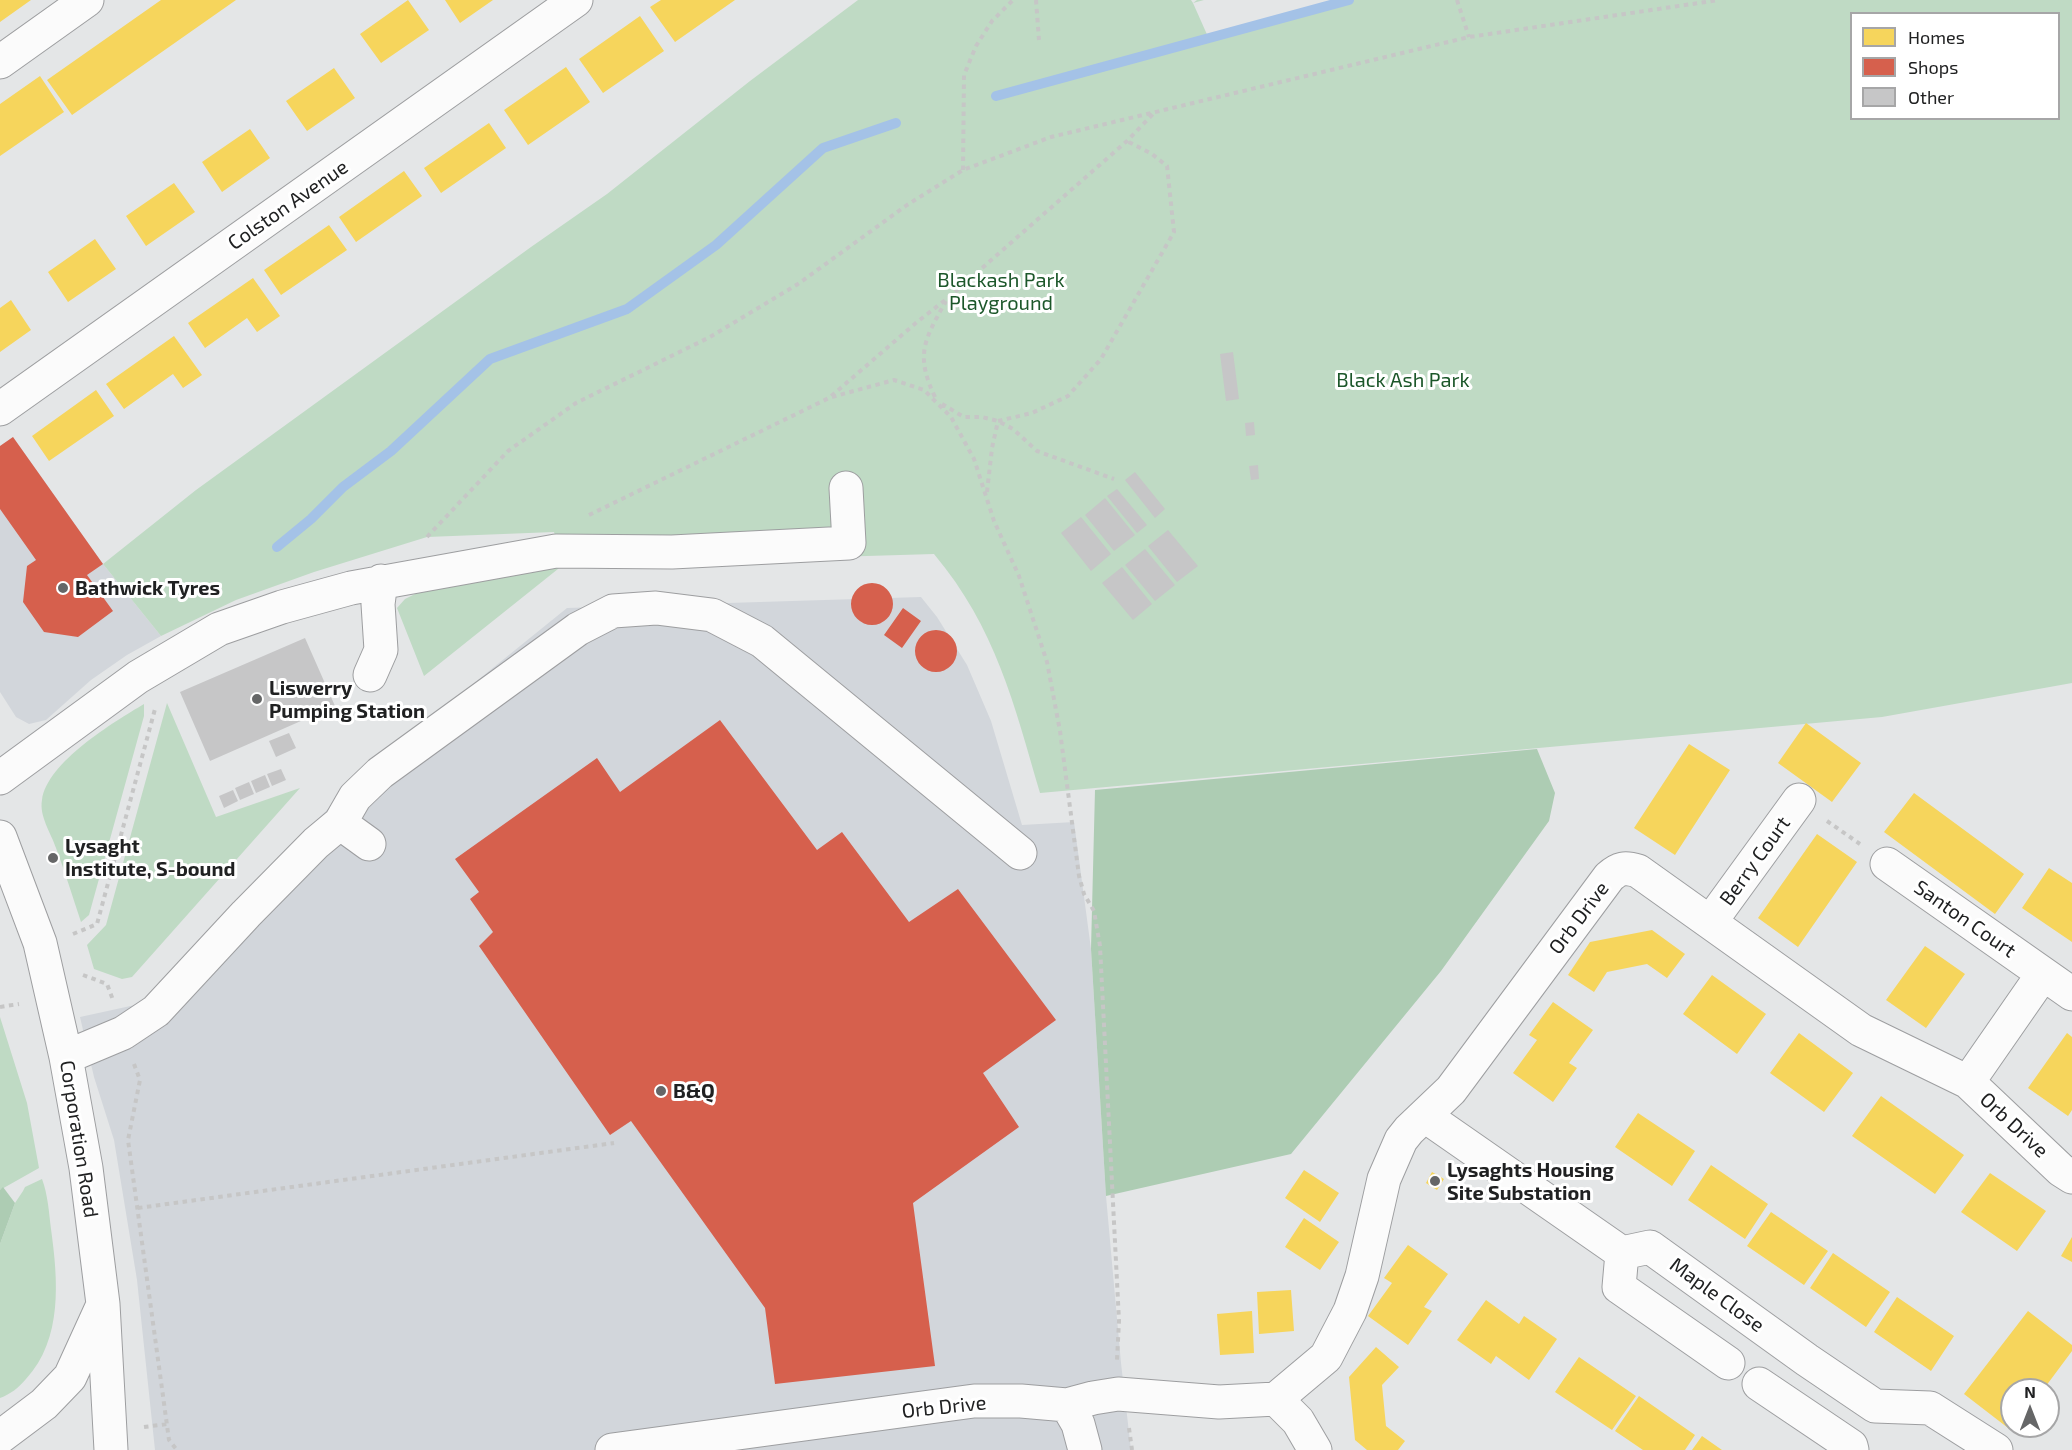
<!DOCTYPE html>
<style>
body{margin:0}
#map{position:relative;width:2072px;height:1450px;overflow:hidden;background:#e4e6e7;font-family:"Exo 2",sans-serif}
canvas{display:block}
.legend{position:absolute;left:1850px;top:12px;width:210px;height:108px;box-sizing:border-box;background:#fff;border:2px solid #a6a6a7;margin:0;padding:8px 10px;list-style:none;font-size:18px;color:#202122}
.legend li{display:flex;align-items:center;gap:12px;height:30px}
.legend b{width:30px;border:2px solid #a6a6a7}
.north{position:absolute;left:2000px;top:1378px;width:60px;height:60px;box-sizing:border-box;background:#fff;border:2px solid #a6a6a7;border-radius:50%;rotate:0deg;font-size:16px;font-weight:700;line-height:24px;text-align:center;color:#202122}
.north::after{content:'';display:block;margin:auto;width:21px;height:27px;background:#656667;clip-path:polygon(50% 0,100% 100%,50% 72%,0 100%)}
</style>
<div id="map">
<canvas width="2072" height="1450"></canvas>
<ul class="legend">
<li><b style="height:16px;background:#f6d55c"></b>Homes</li>
<li><b style="height:16px;background:#d6604d"></b>Shops</li>
<li><b style="height:16px;background:#c6c6c7"></b>Other</li>
</ul>
<div class="north">N</div>
</div>
<script>
const ctx = document.querySelector('canvas').getContext('2d');
ctx.lineJoin = 'round';
function fill(path, color) { ctx.fillStyle = color; ctx.fill(path, 'evenodd'); }
function strokePath(path, color, width, dash) { ctx.strokeStyle = color; ctx.lineWidth = width; ctx.lineCap = dash ? 'butt' : 'round'; ctx.setLineDash(dash || []); ctx.stroke(path); }
function label(font, color, halo, rows, align = 'center') {
  ctx.font = font + ' "Exo 2",sans-serif'; ctx.lineWidth = 6; ctx.setLineDash([]); ctx.textBaseline = 'middle'; ctx.strokeStyle = halo; ctx.fillStyle = color; for (const [text, x, y, turn = 0] of rows) {
    ctx.save(); ctx.translate(x, y); ctx.rotate((+turn || 0) * Math.PI / 180); ctx.textAlign = isNaN(turn) ? turn : align; if (halo) ctx.strokeText(text, 0, 0); ctx.fillText(text, 0, 0); ctx.restore();
  }
}
const built = new Path2D(`
 M 13,437 L 103,564 L 161,636 L 127,655 L 91,680 L 46,720 L 29,724 L 16,717 L 0,692 L 0,446 Z
 M 921,597 L 937,617 L 967,665 L 991,721 L 1022,825 L 1074,822 L 1091,949 L 1106,1196 L 1121,1363 L 1131,1450 L 155,1450 L 137,1280 L 114,1140 L 94,1077 L 80,1017 L 158,1000 L 317,820 L 368,769 L 567,608 Z`);
const green = new Path2D(`
 M 858,0 L 1191,0 L 1193,3 L 1197,0 L 1204,0 L 1193,3 L 1209,39 L 1349,0 L 2072,0 L 2072,683 L 1882,717 L 1040,793 C 1014,704 996,628 934,554 L 563,565 L 424,676 L 397,608 L 405,599 L 421,591 L 563,564 L 554,532 L 427,537 L 314,572 L 236,600 L 161,636 L 103,564 L 196,490 L 531,247 L 607,194 L 750,81 ZM 1852,14 L 2058,14 L 2058,118 L 1852,118 Z
 M 167,703 L 216,817 L 300,788 L 132,977 L 122,979 L 94,969 L 87,945 L 106,925 Z
 M 144,704 L 144,716 L 89,915 L 81,922 C 73,898 65,872 56,848 C 51,833 39,816 42,800 C 47,762 114,722 144,704 Z
 M 0,1017 L 27,1103 L 39,1168 L 0,1190 Z
 M 42,1179 C 48,1195 49,1213 51,1229 C 58,1280 63,1339 26,1379 C 18,1388 11,1394 0,1398 L 0,1244 L 15,1203 L 23,1191 L 25,1187 Z`);
const forest = new Path2D(`
 M 1537,749 L 1555,793 L 1549,821 L 1441,971 L 1291,1154 L 1106,1196 L 1091,949 L 1095,790 Z
 M 3,1187 L 15,1203 L 0,1244 L 0,1190 Z`);
const homes = new Path2D(`
 M 0,0 L 31,0 L 0,22 Z
 M 161,0 L 236,0 L 72,115 L 47,80 Z
 M 408,0 L 429,30 L 381,63 L 360,34 Z
 M 445,0 L 493,0 L 460,23 Z
 M 661,0 L 735,0 L 675,42 L 650,7 Z
 M 640,16 L 664,51 L 603,93 L 579,59 Z
 M 566,67 L 590,102 L 528,145 L 504,110 Z
 M 334,68 L 355,98 L 307,131 L 286,101 Z
 M 40,76 L 64,112 L 0,156 L 0,104 Z
 M 489,123 L 506,148 L 441,193 L 424,168 Z
 M 250,129 L 270,158 L 222,192 L 202,162 Z
 M 404,171 L 422,196 L 356,242 L 339,217 Z
 M 174,183 L 195,212 L 146,246 L 126,216 Z
 M 329,225 L 347,250 L 281,295 L 264,270 Z
 M 95,239 L 116,269 L 68,302 L 48,272 Z
 M 253,278 L 280,316 L 257,332 L 247,318 L 205,348 L 188,323 Z
 M 11,300 L 31,330 L 0,352 L 0,308 Z
 M 174,336 L 202,375 L 183,388 L 173,374 L 124,409 L 106,384 Z
 M 96,390 L 114,416 L 49,461 L 32,436 Z
 M 1806,723 L 1861,763 L 1832,802 L 1778,763 Z
 M 1689,744 L 1730,770 L 1675,855 L 1634,828 Z
 M 1914,793 L 2024,874 L 1995,914 L 1884,832 Z
 M 1817,834 L 1857,862 L 1798,947 L 1758,918 Z
 M 2049,868 L 2072,883 L 2072,942 L 2022,908 Z
 M 1652,930 L 1685,954 L 1667,978 L 1647,964 L 1607,972 L 1594,992 L 1568,975 L 1590,942 Z
 M 1925,946 L 1965,974 L 1926,1028 L 1886,1000 Z
 M 1712,975 L 1766,1014 L 1737,1054 L 1683,1014 Z
 M 1553,1002 L 1593,1030 L 1569,1063 L 1577,1068 L 1553,1102 L 1513,1073 L 1537,1040 L 1529,1035 Z
 M 1799,1033 L 1853,1073 L 1824,1112 L 1770,1073 Z
 M 2067,1033 L 2072,1037 L 2072,1110 L 2068,1116 L 2028,1088 Z
 M 1881,1096 L 1964,1155 L 1935,1194 L 1852,1136 Z
 M 1638,1113 L 1695,1151 L 1672,1186 L 1615,1147 Z
 M 1711,1165 L 1768,1204 L 1745,1239 L 1688,1200 Z
 M 1304,1170 L 1339,1193 L 1320,1222 L 1285,1198 Z
 M 1432,1172 L 1444,1179 L 1437,1190 L 1426,1183 Z
 M 1990,1173 L 2046,1211 L 2017,1251 L 1961,1212 Z
 M 1771,1212 L 1828,1251 L 1804,1285 L 1747,1246 Z
 M 1304,1218 L 1339,1242 L 1320,1270 L 1285,1247 Z
 M 2072,1237 L 2072,1262 L 2061,1256 Z
 M 1408,1245 L 1448,1274 L 1424,1307 L 1432,1311 L 1408,1345 L 1368,1316 L 1392,1283 L 1384,1278 Z
 M 1833,1253 L 1890,1292 L 1866,1327 L 1810,1288 Z
 M 1291,1290 L 1294,1331 L 1259,1334 L 1257,1292 Z
 M 1897,1297 L 1954,1336 L 1931,1371 L 1874,1332 Z
 M 1486,1300 L 1519,1324 L 1524,1316 L 1557,1339 L 1529,1380 L 1496,1356 L 1491,1364 L 1457,1340 Z
 M 1252,1311 L 1254,1353 L 1220,1355 L 1217,1314 Z
 M 2028,1311 L 2072,1345 L 2072,1351 L 2043,1390 L 2012,1390 L 2012,1426 L 2016,1426 L 2012,1431 L 1964,1394 Z
 M 1376,1347 L 1399,1367 L 1382,1385 L 1386,1426 L 1405,1441 L 1398,1450 L 1367,1450 L 1355,1440 L 1349,1377 Z
 M 1579,1357 L 1636,1396 L 1612,1430 L 1555,1392 Z
 M 1639,1396 L 1695,1435 L 1685,1450 L 1643,1450 L 1615,1431 Z
 M 1702,1436 L 1722,1450 L 1692,1450 Z`);
const shops = new Path2D(`
 M 13,437 L 103,564 L 87,575 L 113,611 L 78,637 L 44,632 L 23,602 L 27,566 L 36,560 L 0,509 L 0,446 Z
 M851 604a21 21 0 1 1 42 0a21 21 0 1 1-42 0Z
 M 903,608 L 921,621 L 902,648 L 884,635 Z
 M915 651a21 21 0 1 1 42 0a21 21 0 1 1-42 0Z
 M 720,720 L 817,850 L 842,832 L 909,922 L 958,889 L 1056,1020 L 983,1073 L 1019,1127 L 913,1203 L 935,1366 L 775,1384 L 765,1308 L 631,1121 L 610,1135 L 479,946 L 493,932 L 470,899 L 479,892 L 455,859 L 597,758 L 620,792 Z`);
const stream = new Path2D(`
 M 996,96 L 1349,0
 M 277,547 L 311,519 L 343,487 L 391,451 L 490,359 L 627,309 L 716,245 L 823,148 L 896,123`);
const building = new Path2D(`
 M 1233,352 L 1239,399 L 1226,401 L 1220,354 Z
 M 1254,422 L 1255,435 L 1246,436 L 1245,423 Z
 M 1258,465 L 1259,479 L 1251,480 L 1249,466 Z
 M 1135,472 L 1165,509 L 1155,518 L 1125,480 Z
 M 1117,489 L 1147,525 L 1137,533 L 1107,496 Z
 M 1105,498 L 1135,535 L 1114,551 L 1085,515 Z
 M 1081,517 L 1111,554 L 1091,571 L 1061,533 Z
 M 1168,530 L 1198,566 L 1177,582 L 1148,546 Z
 M 1145,549 L 1175,585 L 1155,601 L 1125,565 Z
 M 1122,567 L 1152,604 L 1133,620 L 1102,583 Z
 M 305,638 L 335,706 L 210,761 L 180,692 Z
 M 289,733 L 296,748 L 276,757 L 269,741 Z
 M 281,769 L 286,780 L 272,786 L 267,774 Z
 M 265,775 L 270,787 L 256,793 L 251,781 Z
 M 249,782 L 254,794 L 240,800 L 235,788 Z
 M 233,790 L 238,801 L 224,808 L 219,796 Z`);
const path = new Path2D(`
 M 1036,0 L 1039,40
 M 1457,0 L 1469,37
 M 963,170 L 964,75 L 976,46 L 992,21 L 1013,0
 M 832,397 L 894,380 L 924,390 L 951,417 L 974,459 L 994,521 L 1019,576 L 1047,662 L 1060,731 L 1079,876 L 1084,894 L 1094,911 L 1100,946 L 1119,1321 L 1117,1360
 M 935,397 C 915,355 924,340 946,301
 M 942,404 L 964,417 L 982,417 L 998,421 L 1013,429 L 1037,451 L 1114,479
 M 987,492 L 992,448 L 998,421 L 1032,413 L 1068,396 L 1101,359 L 1174,232 L 1167,166 L 1152,154 L 1127,141
 M 589,515 L 829,398 L 917,322 L 948,298 L 1127,141 L 1155,112
 M 427,537 L 508,451 L 576,403 L 710,337 L 798,284 L 907,205 L 963,170 L 1051,137 L 1469,37 L 1719,0
 M 1827,821 L 1860,844
 M 73,934 L 97,924 L 155,709
 M 83,975 L 107,984 L 113,1000
 M 0,1007 L 19,1004
 M 134,1064 L 140,1080 L 128,1140 L 169,1440 L 177,1450
 M 138,1208 L 614,1143
 M 144,1427 L 167,1424
 M 1129,1428 L 1132,1450`);
const minor = new Path2D(`
 M 0,62 L 87,0
 M 0,409 L 576,0
 M 370,675 L 381,650 L 378,604 L 381,581
 M 0,778 L 138,677 L 219,629 L 282,607 L 351,588 L 556,551 L 672,552 L 849,543 L 846,488
 M 340,823 L 369,844
 M 0,837 L 40,943 L 66,1057 L 86,1168 L 103,1304 L 111,1450
 M 1887,864 L 2072,994
 M 1711,921 L 1799,800
 M 66,1057 L 123,1033 L 156,1011 L 246,914 L 316,843 L 340,823 L 355,797 L 380,773 L 578,629 L 613,611 L 656,608 L 712,615 L 762,641 L 1020,853
 M 1968,1082 L 2043,974
 M 1425,1116 L 1622,1253 L 1650,1247 L 1807,1360 L 1875,1406 L 1930,1408 L 1996,1450
 M 1622,1253 L 1619,1287 L 1728,1363
 M 1759,1384 L 1851,1446 L 1852,1450
 M 1276,1399 L 1326,1357 L 1350,1311 L 1362,1276 L 1384,1179 L 1401,1140 L 1409,1130 L 1451,1090 L 1609,877 C 1619,868 1625,867 1638,871 L 1861,1030 L 1968,1082 L 2061,1170 L 2072,1177
 M 1067,1405 L 1078,1424 L 1085,1450
 M 0,1437 L 44,1404 L 70,1377 L 101,1309
 M 612,1450 L 974,1401 L 1021,1401 L 1067,1405 L 1093,1398 L 1118,1394 L 1219,1402 L 1276,1399 L 1298,1421 L 1315,1450`);
const markers = [
 [63,588,6,"#656667"],
 [257,699,6,"#656667"],
 [53,858,6,"#656667"],
 [661,1091,6,"#656667"],
 [1435,1181,6,"#656667"]
];
const streetNames = [
 ["Colston Avenue",288,205,-35],
 ["Berry Court",1755,861,-54],
 ["Orb Drive",1579,918,-53],
 ["Santon Court",1965,919,35],
 ["Orb Drive",2014,1125,43],
 ["Corporation Road",79,1139,81],
 ["Maple Close",1717,1295,36],
 ["Orb Drive",944,1407,-6]
];
const parkNames = [
 ["Blackash Park",1001,280],
 ["Playground",1001,303],
 ["Black Ash Park",1403,380]
];
const poiNames = [
 ["Bathwick Tyres",75,588],
 ["Liswerry",269,688],
 ["Pumping Station",269,711],
 ["Lysaght",65,846],
 ["Institute, S-bound",65,869],
 ["B&Q",673,1091],
 ["Lysaghts Housing",1447,1170],
 ["Site Substation",1447,1193]
];
fill(built, '#d2d6db');
fill(green, '#bfdac4');
fill(forest, '#adccb3');
fill(homes, '#f6d55c');
fill(shops, '#d6604d');
strokePath(stream, '#a4c2e7', 10);
fill(building, '#c6c6c7');
strokePath(minor, '#9d9ea0', 35);
strokePath(path, '#c6c6c6', 4, [4.5, 4.5]);
strokePath(minor, '#fbfbfb', 33);
for (const [x, y, r, color] of markers) { const dot = new Path2D(); dot.arc(x, y, r, 0, 2 * Math.PI); ctx.fillStyle = color; ctx.fill(dot); strokePath(dot, '#fff', 2); }
label('20px', '#202122', '#fff', streetNames);
label('20px', '#1c572a', '#fff', parkNames);
label('bold 20px', '#202122', '#fff', poiNames, 'left');
</script>
